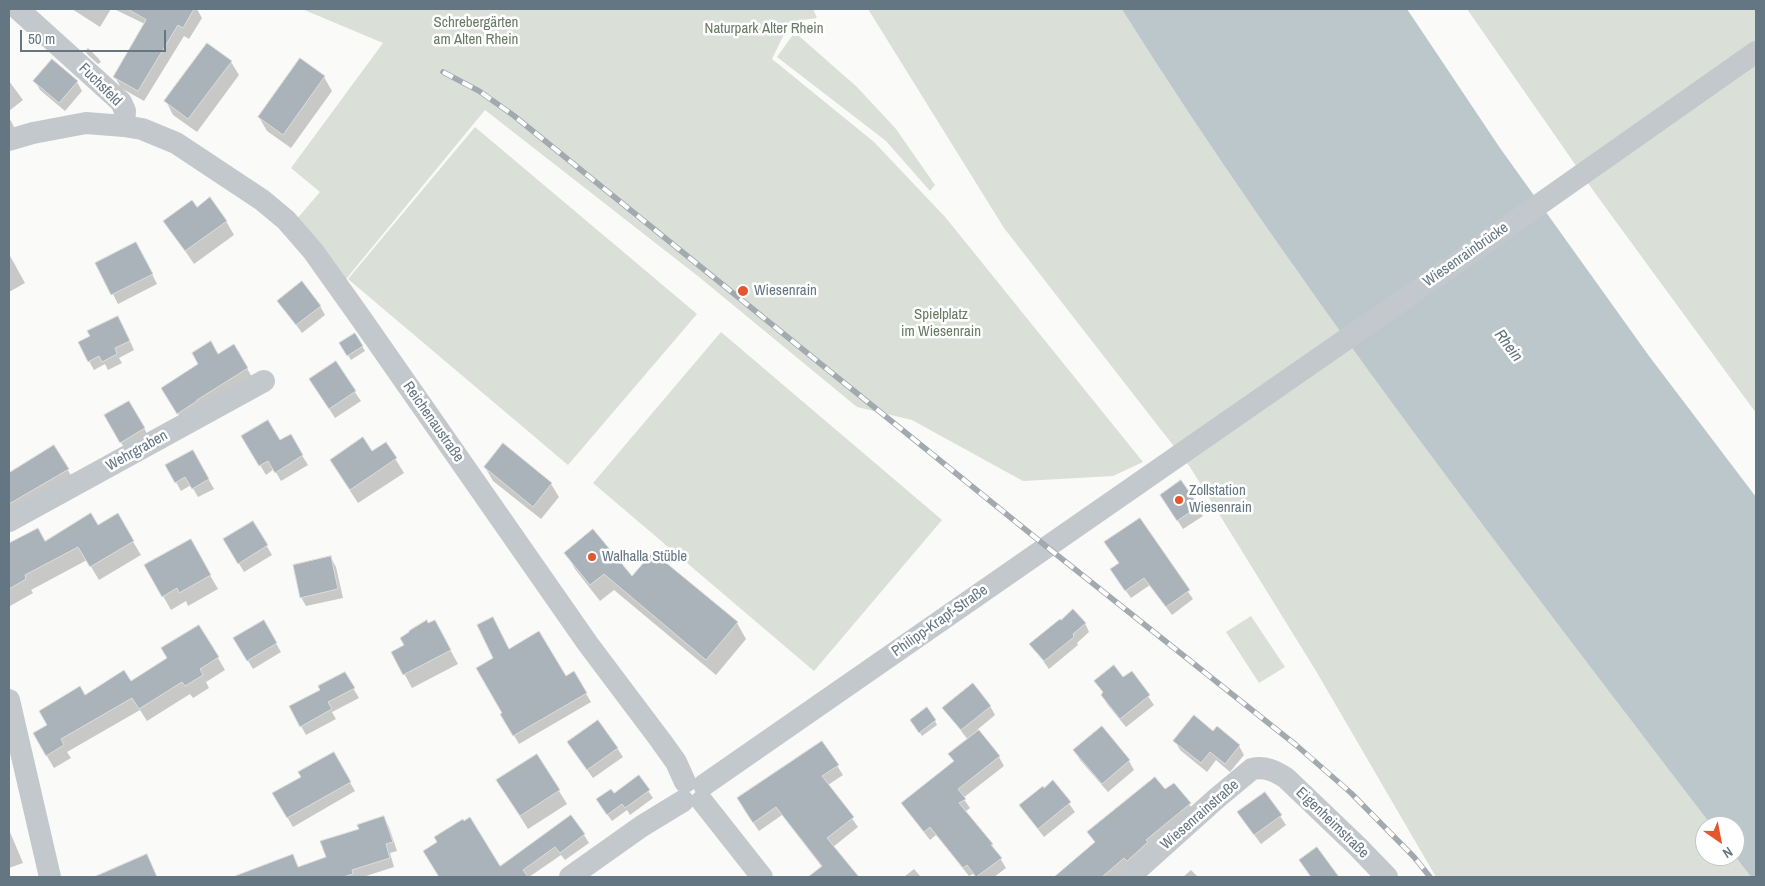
<!DOCTYPE html>
<meta charset="utf-8">
<style>
body{margin:0}
#map{position:relative;width:1765px;height:886px;overflow:hidden;background:#fafaf8;font-family:"Archivo Narrow",sans-serif}
canvas{display:block}
.frame{position:absolute;inset:0;border:10px solid #657683;pointer-events:none}
.north{position:absolute;left:1695px;top:816px;width:50px;height:50px;box-sizing:border-box;background:#fff;border:1px solid #c1c8cd;border-radius:50%;rotate:147deg;font-size:14px;font-weight:700;line-height:20px;text-align:center;color:#657683}
.north::after{content:'';display:block;margin:auto;width:18px;height:22px;background:#e4572e;clip-path:polygon(50% 0,100% 100%,50% 72%,0 100%)}
.scale{position:absolute;left:20px;top:30px;width:146px;height:22px;box-sizing:border-box;border:2px solid #657683;border-top:0;padding-left:6px;font-size:15px;line-height:18px;white-space:nowrap;color:#657683;-webkit-text-stroke:4px #fff;paint-order:stroke}
</style>
<div id="map">
<canvas width="1765" height="886"></canvas>
<div class="frame"></div>
<div class="north">N</div>
<div class="scale">50 m</div>
</div>
<script>
const ctx = document.querySelector('canvas').getContext('2d');
ctx.lineJoin = 'round';
function fill(path, color) { ctx.fillStyle = color; ctx.fill(path, 'evenodd'); }
function strokePath(path, color, width, dash) { ctx.strokeStyle = color; ctx.lineWidth = width; ctx.lineCap = dash ? 'butt' : 'round'; ctx.setLineDash(dash || []); ctx.stroke(path); }
function label(font, color, halo, rows, align = 'center') {
  ctx.font = font + ' "Archivo Narrow",sans-serif'; ctx.lineWidth = 5; ctx.setLineDash([]); ctx.textBaseline = 'middle'; ctx.strokeStyle = halo; ctx.fillStyle = color; for (const [text, x, y, turn = 0] of rows) {
    ctx.save(); ctx.translate(x, y); ctx.rotate((+turn || 0) * Math.PI / 180); ctx.textAlign = isNaN(turn) ? turn : align; if (halo) ctx.strokeText(text, 0, 0); ctx.fillText(text, 0, 0); ctx.restore();
  }
}
const green = new Path2D(`
 M 302,9 L 813,9 L 817,18 L 790,22 L 772,59 L 874,142 L 946,218 L 1143,462 L 1113,476 L 1023,481 L 912,420 L 857,407 L 699,277 L 485,110 L 346,279 L 295,221 L 320,192 L 291,168 L 383,43 Z
 M 868,9 L 1125,9 L 1297,271 L 1712,826 L 1705,826 L 1705,856 L 1735,856 L 1751,877 L 1436,877 L 1316,671 L 1190,467 L 1004,228 Z
 M 1467,9 L 1756,9 L 1756,413 L 1595,193 Z
 M 792,36 L 799,36 L 857,87 L 896,129 L 935,185 L 930,191 L 886,141 L 777,57 Z
 M 475,127 L 697,314 L 568,465 L 348,279 Z
 M 721,332 L 942,520 L 814,671 L 593,483 Z
 M 1251,616 L 1285,667 L 1259,683 L 1226,632 Z`);
const water = new Path2D(`
 M 1122,9 L 1407,9 L 1500,148 L 1649,356 L 1756,497 L 1756,877 L 1751,877 L 1735,856 L 1735,826 L 1712,826 C 1509,559 1301,294 1122,9 Z`);
const shadow = new Path2D(`
 M 72,9 L 111,9 L 100,27 Z
 M 114,9 L 197,9 L 202,18 L 189,39 L 184,36 L 144,101 L 121,88 L 115,77 L 145,24 Z
 M 88,48 L 98,58 L 101,62 L 98,64 L 88,55 L 85,51 Z
 M 52,60 L 77,82 L 82,91 L 65,111 L 40,90 L 35,81 Z
 M 231,62 L 239,75 L 197,132 L 173,115 L 166,101 Z
 M 324,77 L 332,91 L 291,148 L 267,131 L 259,117 Z
 M 9,81 L 23,100 L 9,111 Z
 M 9,119 L 11,121 L 15,129 L 9,130 Z
 M 196,208 L 226,221 L 234,235 L 194,264 L 165,221 Z
 M 141,252 L 157,284 L 118,304 L 97,263 Z
 M 9,254 L 25,283 L 9,292 Z
 M 279,301 L 320,306 L 325,315 L 302,333 Z
 M 123,326 L 134,350 L 119,358 L 122,363 L 108,370 L 105,364 L 94,370 L 89,361 Z
 M 355,335 L 365,351 L 351,360 L 341,344 Z
 M 234,346 L 252,377 L 183,422 L 168,397 L 218,355 Z
 M 335,363 L 361,401 L 335,418 L 316,388 Z
 M 129,402 L 149,437 L 126,451 L 106,416 Z
 M 243,436 L 280,442 L 290,436 L 308,465 L 281,481 L 274,469 L 266,475 Z
 M 386,444 L 404,473 L 358,503 L 339,474 Z
 M 54,447 L 75,482 L 9,520 L 9,471 L 11,474 Z
 M 193,452 L 214,489 L 198,497 L 191,485 L 181,491 L 167,466 Z
 M 485,467 L 551,484 L 559,497 L 541,519 L 493,481 Z
 M 1167,504 L 1197,507 L 1203,516 L 1183,529 Z
 M 117,515 L 141,555 L 99,580 L 87,560 L 31,590 L 33,593 L 10,606 L 9,603 L 9,553 L 11,552 L 9,544 L 37,529 L 45,542 L 98,527 Z
 M 1139,520 L 1193,599 L 1172,615 L 1150,585 L 1131,598 L 1116,577 L 1120,564 Z
 M 253,523 L 272,555 L 244,572 L 225,540 Z
 M 190,541 L 218,589 L 188,606 L 186,601 L 171,610 L 146,566 Z
 M 566,553 L 632,578 L 737,623 L 746,639 L 716,675 L 614,590 L 600,601 L 575,569 Z
 M 331,558 L 336,567 L 343,598 L 306,606 L 301,597 Z
 M 263,621 L 281,652 L 253,669 L 235,639 Z
 M 1085,623 L 1089,632 L 1077,643 L 1078,645 L 1049,669 L 1031,644 Z
 M 442,635 L 458,664 L 412,688 L 393,653 Z
 M 509,650 L 566,678 L 574,673 L 591,702 L 519,744 L 502,715 L 504,714 Z
 M 218,658 L 225,670 L 206,682 L 209,688 L 193,698 L 190,694 L 147,721 L 140,710 L 67,752 L 71,758 L 54,768 L 34,734 L 48,725 L 85,696 Z
 M 1131,672 L 1154,705 L 1126,727 L 1107,704 L 1102,695 L 1104,694 L 1096,681 L 1123,679 Z
 M 344,673 L 359,698 L 332,712 L 336,719 L 306,735 L 301,726 Z
 M 990,706 L 995,715 L 977,730 L 999,757 L 1004,766 L 963,798 L 970,808 L 965,812 L 992,845 L 1006,868 L 994,877 L 976,877 L 973,874 L 969,876 L 936,835 L 930,840 L 902,804 L 955,762 L 950,754 L 968,740 L 944,708 Z
 M 935,721 L 937,725 L 922,736 L 914,724 Z
 M 1213,733 L 1239,746 L 1244,755 L 1230,772 L 1216,760 L 1207,772 L 1180,750 L 1175,741 Z
 M 822,742 L 843,775 L 828,785 L 858,827 L 833,847 L 857,877 L 813,877 L 812,876 L 822,867 L 782,815 L 759,831 L 743,808 Z
 M 617,748 L 623,757 L 593,778 L 574,751 Z
 M 1075,751 L 1129,761 L 1134,770 L 1108,792 L 1080,760 Z
 M 333,754 L 355,791 L 293,827 L 274,794 L 303,777 Z
 M 638,776 L 653,798 L 630,815 L 627,810 L 612,821 L 602,807 L 614,794 Z
 M 1053,782 L 1075,812 L 1044,837 L 1020,806 Z
 M 559,791 L 567,804 L 528,829 L 506,794 Z
 M 1164,791 L 1189,804 L 1195,813 L 1117,877 L 1062,877 L 1060,874 L 1096,844 L 1089,832 Z
 M 1265,793 L 1286,825 L 1261,844 L 1244,821 Z
 M 384,818 L 389,827 L 397,851 L 390,853 L 394,867 L 363,877 L 263,877 L 292,855 L 299,868 L 327,857 L 360,830 Z
 M 10,832 L 23,863 L 9,868 L 9,833 Z
 M 584,835 L 589,843 L 565,860 L 561,855 L 529,877 L 483,877 L 499,866 Z
 M 914,869 L 921,877 L 904,877 Z
 M 1191,870 L 1198,877 L 1183,877 Z`);
const building = new Path2D(`
 M 128,9 L 194,9 L 183,28 L 178,25 L 138,91 L 113,77 L 146,20 Z
 M 207,43 L 232,61 L 188,119 L 164,101 Z
 M 300,58 L 325,76 L 283,135 L 258,117 Z
 M 52,59 L 78,81 L 59,103 L 33,81 Z
 M 210,197 L 227,221 L 185,251 L 163,221 L 192,200 L 197,207 Z
 M 136,242 L 153,274 L 111,295 L 95,263 Z
 M 302,281 L 321,306 L 296,325 L 277,301 Z
 M 118,316 L 130,341 L 115,348 L 117,354 L 102,362 L 99,356 L 88,362 L 78,342 L 90,336 L 87,331 Z
 M 355,333 L 363,346 L 347,356 L 339,343 Z
 M 211,341 L 218,354 L 234,344 L 248,368 L 197,400 L 197,401 L 177,414 L 161,388 L 198,364 L 192,353 Z
 M 336,361 L 356,391 L 329,409 L 309,379 Z
 M 129,401 L 145,428 L 120,443 L 104,415 Z
 M 268,420 L 280,440 L 291,434 L 303,455 L 275,473 L 268,461 L 259,466 L 241,436 Z
 M 363,437 L 372,451 L 386,442 L 397,458 L 350,490 L 330,460 Z
 M 503,443 L 552,483 L 533,507 L 484,467 Z
 M 54,445 L 69,469 L 9,504 L 9,473 Z
 M 193,450 L 209,479 L 192,489 L 185,477 L 175,483 L 165,465 Z
 M 1181,480 L 1199,506 L 1177,521 L 1160,495 Z
 M 91,513 L 98,525 L 118,513 L 134,541 L 90,567 L 78,547 L 25,575 L 26,579 L 9,589 L 9,543 L 38,528 L 45,541 Z
 M 1140,518 L 1190,590 L 1166,607 L 1144,578 L 1125,591 L 1110,569 L 1119,563 L 1104,542 Z
 M 253,521 L 268,545 L 238,564 L 223,539 Z
 M 593,529 L 632,576 L 653,552 L 738,622 L 706,660 L 604,574 L 590,585 L 564,553 Z
 M 191,539 L 211,575 L 179,593 L 177,588 L 162,597 L 144,565 Z
 M 331,556 L 338,589 L 300,598 L 293,565 Z
 M 1073,609 L 1086,623 L 1073,634 L 1074,637 L 1044,661 L 1029,644 L 1060,619 L 1061,620 Z
 M 493,617 L 509,649 L 539,631 L 566,676 L 574,671 L 587,693 L 513,736 L 500,714 L 502,713 L 476,668 L 493,658 L 477,625 Z
 M 264,620 L 277,643 L 247,661 L 233,638 Z
 M 427,620 L 428,623 L 435,620 L 451,650 L 403,675 L 391,652 L 404,645 L 400,638 L 409,632 L 409,631 Z
 M 199,625 L 219,657 L 200,669 L 203,675 L 185,686 L 182,682 L 139,709 L 132,698 L 61,739 L 64,745 L 46,756 L 33,733 L 47,725 L 39,711 L 80,686 L 85,695 L 124,670 L 131,681 L 167,658 L 161,648 Z
 M 1114,665 L 1123,677 L 1132,671 L 1150,695 L 1120,719 L 1101,695 L 1103,692 L 1094,681 Z
 M 345,672 L 355,688 L 328,702 L 332,709 L 300,727 L 289,706 L 320,690 L 318,686 Z
 M 973,683 L 991,706 L 961,730 L 942,708 Z
 M 927,707 L 936,720 L 919,733 L 910,720 Z
 M 1194,715 L 1213,731 L 1217,726 L 1240,745 L 1225,764 L 1210,752 L 1201,763 L 1173,741 Z
 M 598,720 L 618,748 L 587,770 L 567,742 Z
 M 1102,726 L 1130,760 L 1102,784 L 1073,750 Z
 M 979,730 L 1000,756 L 958,789 L 966,799 L 959,803 L 993,844 L 991,845 L 1002,858 L 976,877 L 967,865 L 963,868 L 930,827 L 924,832 L 901,803 L 954,761 L 948,754 Z
 M 822,741 L 839,765 L 822,776 L 854,817 L 827,838 L 859,877 L 808,877 L 822,866 L 776,807 L 753,823 L 737,798 Z
 M 334,752 L 351,782 L 287,818 L 272,793 L 301,777 L 298,772 Z
 M 537,754 L 560,790 L 520,816 L 496,780 Z
 M 639,775 L 650,790 L 625,808 L 622,804 L 607,815 L 596,799 L 611,789 L 614,793 Z
 M 1155,777 L 1165,789 L 1174,783 L 1191,803 L 1146,840 L 1148,842 L 1127,861 L 1124,858 L 1102,877 L 1054,877 L 1095,842 L 1087,832 Z
 M 1053,780 L 1071,802 L 1038,829 L 1019,805 L 1043,786 L 1044,788 Z
 M 1265,792 L 1282,815 L 1254,835 L 1237,812 Z
 M 571,815 L 585,834 L 560,853 L 555,847 L 523,870 L 528,877 L 439,877 L 423,851 L 437,842 L 434,837 L 463,819 L 464,821 L 470,817 L 500,866 Z
 M 384,816 L 393,842 L 386,844 L 390,858 L 352,870 L 353,874 L 343,877 L 235,877 L 235,876 L 293,854 L 298,867 L 326,857 L 320,841 L 359,829 L 357,825 Z
 M 1317,847 L 1339,877 L 1311,877 L 1299,860 Z
 M 147,854 L 157,877 L 94,877 Z`);
const minor = new Path2D(`
 M 18,9 L 121,102 L 125,111 L 124,126
 M 9,140 L 33,133 L 86,123 L 124,126 L 142,129 L 176,143 L 262,200 L 286,220 L 313,251 L 360,317 L 588,644 L 661,741 L 676,762 L 685,782
 M 9,521 L 264,381
 M 9,700 L 50,877
 M 704,785 L 1446,270 L 1756,52
 M 702,801 L 762,877
 M 570,877 L 642,826 L 683,801
 M 1129,877 L 1217,798 L 1252,769 C 1265,766 1275,771 1286,778 L 1357,846 L 1387,877`);
const rail = new Path2D(`
 M 443,72 L 479,91 L 513,115 L 1047,547 L 1296,745 L 1351,793 L 1414,857 L 1430,877`);
const markers = [
 [743,291,6,"#e4572e"],
 [1179,500,5,"#e4572e"],
 [592,557,5,"#e4572e"]
];
const parkNames = [
 ["Schrebergärten",476,23],
 ["am Alten Rhein",476,40],
 ["Naturpark Alter Rhein",764,29],
 ["Spielplatz",941,315],
 ["im Wiesenrain",941,332]
];
const streetNames = [
 ["Fuchsfeld",100,85,45],
 ["Wiesenrainbrücke",1466,255,-35],
 ["Reichenaustraße",433,422,55],
 ["Wehrgraben",137,451,-29],
 ["Philipp-Krapf-Straße",940,621,-35],
 ["Wiesenrainstraße",1200,815,-41],
 ["Eigenheimstraße",1332,823,44]
];
const poiNames = [
 ["Wiesenrain",754,291],
 ["Zollstation",1189,491],
 ["Wiesenrain",1189,508],
 ["Walhalla Stüble",602,557]
];
const waterNames = [
 ["Rhein",1508,346,53]
];
fill(green, '#dadfd7');
fill(water, '#bbc7cb');
fill(shadow, '#0003');
fill(building, '#aab3b9');
strokePath(building, '#dcdcda', 1);
strokePath(minor, '#c3c8cc', 22);
strokePath(rail, '#a2aab0', 5.5);
strokePath(rail, '#fff', 4, [11]);
for (const [x, y, r, color] of markers) { const dot = new Path2D(); dot.arc(x, y, r, 0, 2 * Math.PI); ctx.fillStyle = color; ctx.fill(dot); strokePath(dot, '#fff', 2); }
label('15px', '#687a64', '#fff', parkNames);
label('15px', '#657683', '#fff', streetNames);
label('15px', '#657683', '#fff', poiNames, 'left');
label('italic 16px', '#60757c', '#fff', waterNames);
</script>
